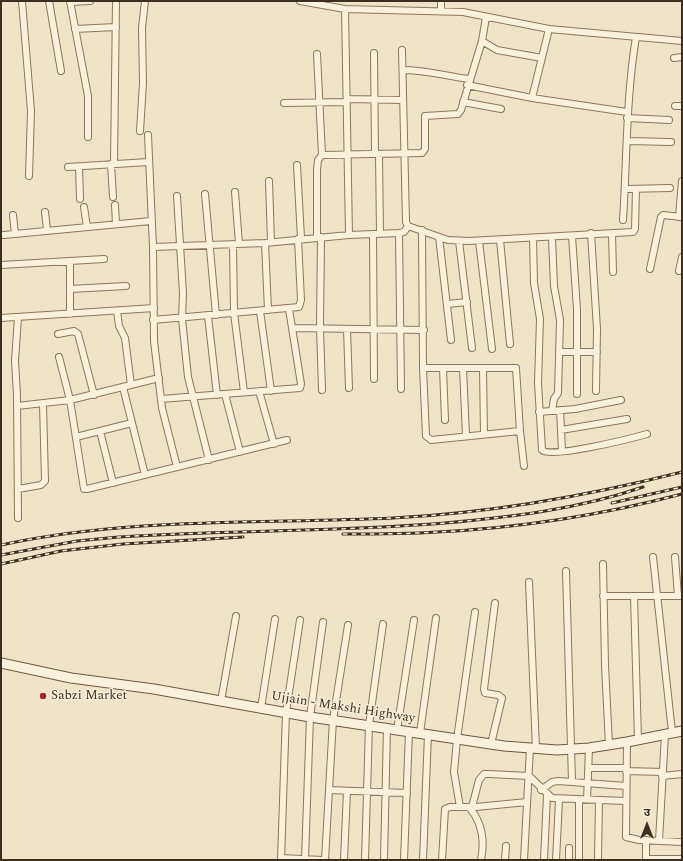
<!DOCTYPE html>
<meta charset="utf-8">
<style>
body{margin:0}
#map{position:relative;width:683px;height:861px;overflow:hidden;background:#f0e4c8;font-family:Spectral,"Noto Sans Devanagari",serif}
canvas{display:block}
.frame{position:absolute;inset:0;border:2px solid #3d2e20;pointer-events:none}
.north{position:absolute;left:627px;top:805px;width:40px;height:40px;-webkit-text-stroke:3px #f7eed8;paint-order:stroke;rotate:0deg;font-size:11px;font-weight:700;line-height:16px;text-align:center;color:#3d2e20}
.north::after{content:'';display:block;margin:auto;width:14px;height:18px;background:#3d2e20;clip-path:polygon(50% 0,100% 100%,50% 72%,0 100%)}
</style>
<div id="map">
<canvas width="683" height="861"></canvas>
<div class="frame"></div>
<div class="north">उ</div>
</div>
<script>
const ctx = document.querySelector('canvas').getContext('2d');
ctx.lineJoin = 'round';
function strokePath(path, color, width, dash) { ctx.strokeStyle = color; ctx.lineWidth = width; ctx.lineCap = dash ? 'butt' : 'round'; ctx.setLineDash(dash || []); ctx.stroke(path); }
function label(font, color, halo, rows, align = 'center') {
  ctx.font = font + ' Spectral,serif'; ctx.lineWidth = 3; ctx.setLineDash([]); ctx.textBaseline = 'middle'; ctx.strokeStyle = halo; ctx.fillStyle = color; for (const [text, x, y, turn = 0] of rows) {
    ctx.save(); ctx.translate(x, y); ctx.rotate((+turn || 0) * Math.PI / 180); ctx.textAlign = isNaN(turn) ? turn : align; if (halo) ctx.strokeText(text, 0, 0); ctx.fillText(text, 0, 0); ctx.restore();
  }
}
const street = new Path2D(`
 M 22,1 L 31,111 L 29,176
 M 49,1 L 61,71
 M 70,1 L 88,96 L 88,137
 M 300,1 L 345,9 L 463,12 L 549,29 L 682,41
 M 70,2 L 90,1
 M 345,9 L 349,235
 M 441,10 L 441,1
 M 75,29 L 116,27
 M 482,41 L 497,50 L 542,58
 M 402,50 L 406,222 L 408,226 L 448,240 L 469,241 L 633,232 L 635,229 L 636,189
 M 374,53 L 375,154
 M 317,54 L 322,155 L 422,153 L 425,149 L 425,116 L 458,114 L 461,110 L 482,41 L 486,17
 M 674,58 L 682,57
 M 403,70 C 425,70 446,76 469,79
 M 467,85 L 532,98 L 627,112
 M 532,98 L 549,29
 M 347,99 L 403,100
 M 463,102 L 501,109
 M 284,103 L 347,102
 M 675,106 L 682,106
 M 627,118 L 669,120
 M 140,131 L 143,83 L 142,28 L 145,1
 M 148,135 L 153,247 L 154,341 L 162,408 L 177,467
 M 627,141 L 671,142
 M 379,154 L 380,233
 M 111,164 L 113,197
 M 114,164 L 116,1
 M 297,165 L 301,238
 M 68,167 L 148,162
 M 79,167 L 80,199
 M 269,181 L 271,242
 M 625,189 L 670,188
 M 235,192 L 239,244
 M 205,194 L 216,315
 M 177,196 L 183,293 L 182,319 L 188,377 L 209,460
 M 115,205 L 116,224
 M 84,207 L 87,227
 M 45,212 L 47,230
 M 13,215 L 15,234
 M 679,217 L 682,181
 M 623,220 C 627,158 626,98 636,37
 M 422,230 L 423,368 L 426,436 L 431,440 L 520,431
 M 399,233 L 401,389
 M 591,233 L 597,329 L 596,391
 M 612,233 L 613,272
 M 373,234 L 374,379
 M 4,235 L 151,221
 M 572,236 L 577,309 L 577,394
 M 317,237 L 317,170 L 318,160 L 322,155
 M 321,237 L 320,328 L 322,390
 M 439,237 L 451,340
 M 533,238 L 534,283 L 540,319 L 538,383 L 542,450 C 550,459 633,438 647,434
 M 500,240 L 510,344
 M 459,241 L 472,348
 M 479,241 L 492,349
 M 265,243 L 268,310
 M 233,244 L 234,313 L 244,392
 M 153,247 L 265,243 L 349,235 L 399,233 L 404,232 L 408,226
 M 70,262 L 70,314
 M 1,265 L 104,259
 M 650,269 L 661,217 L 663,215 L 682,217
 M 679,271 L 682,257
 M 70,289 L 126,286
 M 447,304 L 467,302
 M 117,311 L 119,326 L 125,338 L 131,385
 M 260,311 L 271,391
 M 208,316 L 217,395
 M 18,317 L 15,361 L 17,395 L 18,518
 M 1,318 L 154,308
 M 153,320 L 299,307 L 301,300 L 298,239
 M 293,328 L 424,330
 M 347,329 L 349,388
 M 58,334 L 74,331 L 78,334 L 94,395
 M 559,352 L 597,352
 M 59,357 L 70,400 L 84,489 L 87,489 L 287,440
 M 423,368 L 516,368 L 520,431 L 524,466
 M 443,368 L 445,420
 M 463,368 L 466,436
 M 483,368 L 484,434
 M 123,387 L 145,475
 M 259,391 L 274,444
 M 225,394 L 240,452
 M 161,399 L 300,388 L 301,384 L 289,309
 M 17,406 L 70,400 L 159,378
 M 560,410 L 562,451
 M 552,411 L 554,399 L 558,393 L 560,320 L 554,286 L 552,238
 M 539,412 L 575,409 L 621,400
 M 561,430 L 627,419
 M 100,431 L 113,483
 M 76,437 L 132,423
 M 18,489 L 41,485 L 45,481 L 43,404
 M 653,557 L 672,732
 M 675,557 L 678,596
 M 603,564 L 605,665 L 609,745
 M 566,571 L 572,782
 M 529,582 L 536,749
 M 603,596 L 682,596
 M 634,596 L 638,740
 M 221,701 L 236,616
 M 261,708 L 275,619
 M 397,730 L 414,620
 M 420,733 L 436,618
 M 627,742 L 626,837 L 639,840 L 682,842
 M 491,744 L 502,698 L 498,695 L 485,693 L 484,689 L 495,603
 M 590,768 L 626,768
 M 626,771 L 663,772
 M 662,776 L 682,774
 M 329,790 L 407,793
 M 541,790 L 552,782 L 558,781 L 626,786
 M 579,800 L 579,860
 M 587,800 L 589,748
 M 460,807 L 454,772 L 457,739 L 475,612
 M 469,807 C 482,822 485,840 481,860
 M 472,807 L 479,780 L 484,774 L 489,774 L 529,776 L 552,798 L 625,801
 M 646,840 L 646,860
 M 659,841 L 665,734
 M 281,858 L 322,860
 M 305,859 L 310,717 L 323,622
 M 646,859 L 682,859
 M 281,860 L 286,712 L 300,620
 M 325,860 L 333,720 L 348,625
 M 344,860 L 347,791
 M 365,860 L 369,725 L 383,624
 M 384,860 L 387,728
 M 404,860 L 409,732
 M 423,860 L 428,734
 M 442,860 L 445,809 L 450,807 L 476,807 L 527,802
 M 505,860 L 506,846
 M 524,860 L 530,748
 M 544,860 L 547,795
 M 556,860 L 559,800
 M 569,860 L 569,848
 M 598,860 L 599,800`);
const secondary = new Path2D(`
 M 1,663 L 71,678 L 154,689 L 310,717 L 504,746 L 557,750 L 589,748 L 627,742 L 682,731`);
const rail = new Path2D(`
 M 612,503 L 682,487
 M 343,534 C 374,534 406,534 437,532 C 519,528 602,515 682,494
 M 1,545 C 130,517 262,524 393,518 C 491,513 587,496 682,472
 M 1,555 L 77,541 L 119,537 C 227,530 336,532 445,523 C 512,517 579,509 643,487
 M 1,564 L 61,551 L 123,544 L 243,537`);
const markers = [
 [43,696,4,"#9e2a2b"]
];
const poiNames = [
 ["Sabzi Market",51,696]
];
const streetNames = [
 ["Ujjain - Makshi Highway",343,708,9]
];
strokePath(street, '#8d765c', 8);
strokePath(secondary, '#6f573f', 11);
strokePath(street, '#faf1dc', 6);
strokePath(secondary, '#faf1dc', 9);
strokePath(rail, '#3d2e20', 3);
strokePath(rail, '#f7eed8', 1.5, [4.5]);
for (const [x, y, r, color] of markers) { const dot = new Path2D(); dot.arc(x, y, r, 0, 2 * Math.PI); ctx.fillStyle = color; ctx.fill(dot); strokePath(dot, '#f7eed8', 1.5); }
label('13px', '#3d2e20', '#f7eed8', poiNames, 'left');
label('13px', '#3d2e20', '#f7eed8', streetNames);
</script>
